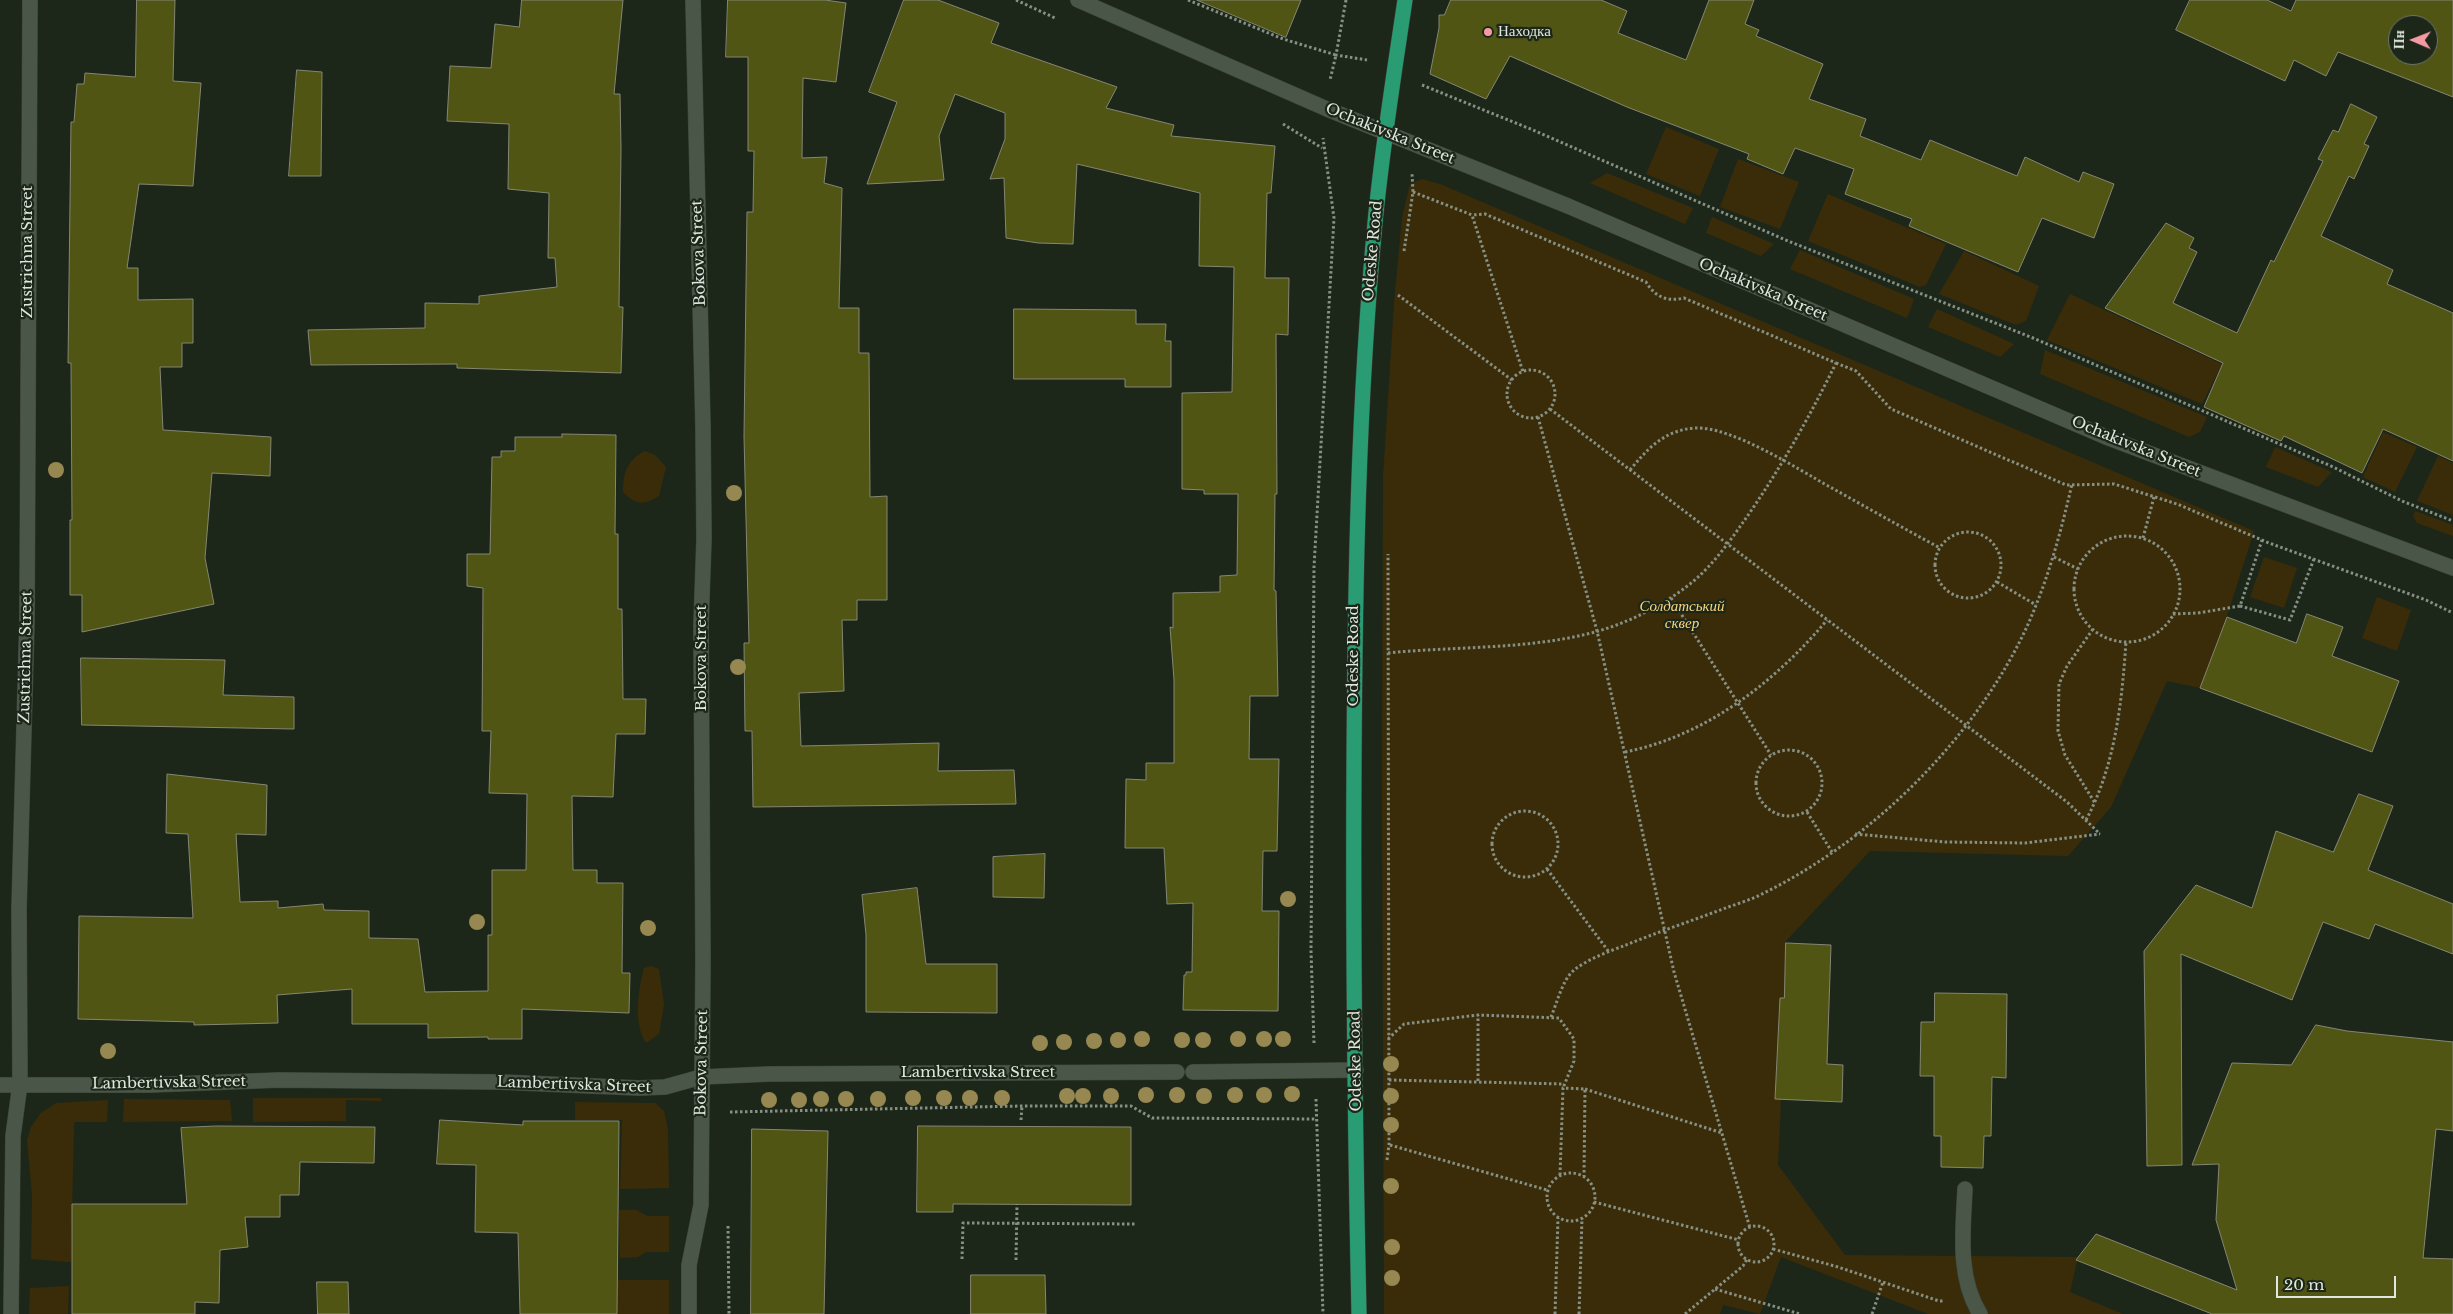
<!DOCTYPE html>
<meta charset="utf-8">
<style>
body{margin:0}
#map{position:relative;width:2453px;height:1314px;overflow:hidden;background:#1d2719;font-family:"Libre Baskerville",serif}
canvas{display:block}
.north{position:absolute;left:2388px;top:15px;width:50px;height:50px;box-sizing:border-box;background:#1d2719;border:1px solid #6b7468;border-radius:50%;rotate:271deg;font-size:14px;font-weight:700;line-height:20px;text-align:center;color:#e0e7de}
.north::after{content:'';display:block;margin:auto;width:18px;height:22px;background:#f49aa5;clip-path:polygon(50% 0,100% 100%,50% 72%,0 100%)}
.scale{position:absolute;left:2276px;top:1276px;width:120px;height:22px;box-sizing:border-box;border:2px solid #e0e7de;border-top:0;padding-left:6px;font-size:15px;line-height:18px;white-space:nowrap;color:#e0e7de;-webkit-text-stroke:4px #1d2719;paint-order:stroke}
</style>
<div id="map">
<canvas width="2453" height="1314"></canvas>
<div class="north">Пн</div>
<div class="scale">20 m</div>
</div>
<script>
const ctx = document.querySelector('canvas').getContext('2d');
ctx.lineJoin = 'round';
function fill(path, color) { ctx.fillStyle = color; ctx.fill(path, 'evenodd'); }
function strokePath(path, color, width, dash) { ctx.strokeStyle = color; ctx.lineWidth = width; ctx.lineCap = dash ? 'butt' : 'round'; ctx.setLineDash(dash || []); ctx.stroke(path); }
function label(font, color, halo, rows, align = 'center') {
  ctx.font = font + ' "Libre Baskerville",serif'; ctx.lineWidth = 4.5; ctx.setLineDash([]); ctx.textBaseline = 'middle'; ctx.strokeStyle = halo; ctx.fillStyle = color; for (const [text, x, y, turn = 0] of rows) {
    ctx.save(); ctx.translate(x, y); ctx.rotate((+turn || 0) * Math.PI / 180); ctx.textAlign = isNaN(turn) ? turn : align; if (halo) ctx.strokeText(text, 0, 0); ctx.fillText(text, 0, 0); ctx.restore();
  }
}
const green = new Path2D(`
 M 1666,127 L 1719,149 L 1700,196 L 1646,174 Z
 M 1738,159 L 1799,182 L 1780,229 L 1720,207 Z
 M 1607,173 L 1693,208 L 1685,224 L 1590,183 Z
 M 1422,179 L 1440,184 L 2254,531 L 2230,607 L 2200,688 L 2167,681 L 2111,807 L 2068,856 L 1870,851 L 1786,941 L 1784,998 L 1780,998 L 1775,1098 L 1781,1099 L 1778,1165 L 1845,1255 L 2078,1257 L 2070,1292 L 2123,1314 L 1928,1314 L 1781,1257 L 1760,1314 L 1723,1305 L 1720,1314 L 1384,1314 L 1382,793 L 1383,477 L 1394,303 L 1402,218 L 1410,184 Z
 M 1828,194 L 1946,244 L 1926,285 L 1920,287 L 1808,241 Z
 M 1712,217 L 1774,244 L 1761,256 L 1706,233 Z
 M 1800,250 L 1914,299 L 1907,318 L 1790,269 Z
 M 1964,251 L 2039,286 L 2026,321 L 2016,325 L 1939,294 Z
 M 2070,294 L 2222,364 L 2202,404 L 2047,340 Z
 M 1937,309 L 2014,344 L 2000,357 L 1928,327 Z
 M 2045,350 L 2207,417 L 2200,432 L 2189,437 L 2040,374 Z
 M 2383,432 L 2417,447 L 2395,492 L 2363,477 Z
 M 2275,447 L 2332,472 L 2318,487 L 2266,467 Z
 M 645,451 L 655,455 L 666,467 L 659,496 C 643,506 636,505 623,492 C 623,473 627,460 645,451 Z
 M 2438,456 L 2453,463 L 2453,515 L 2417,501 Z
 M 2415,511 L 2453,525 L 2453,536 L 2417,523 L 2413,516 Z
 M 2264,557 L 2297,568 L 2284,608 L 2250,597 Z
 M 2377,597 L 2411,610 L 2397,651 L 2362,638 Z
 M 651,966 L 659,969 L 664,1005 L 659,1034 L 646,1043 C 633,1022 638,992 644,968 Z
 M 253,1098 L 381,1098 L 381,1101 L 346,1100 L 346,1121 L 253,1122 Z
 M 124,1099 L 230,1100 L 232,1121 L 123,1122 Z
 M 108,1100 L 107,1122 L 74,1122 L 71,1262 L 31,1259 L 32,1195 L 27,1140 L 31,1127 L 41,1113 L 56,1103 Z
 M 575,1102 L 655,1103 L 664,1111 L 668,1130 L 669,1188 L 620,1189 L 622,1120 L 575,1120 Z
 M 619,1210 L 636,1210 L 648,1216 L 669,1216 L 669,1252 L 646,1252 L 638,1257 L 620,1258 Z
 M 618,1280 L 669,1280 L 669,1314 L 617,1314 Z
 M 69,1286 L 68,1314 L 29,1314 L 30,1288 Z`);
const building = new Path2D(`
 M 137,0 L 175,0 L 173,81 L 201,83 L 193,186 L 139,184 L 127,268 L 138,268 L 138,300 L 193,299 L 193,343 L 182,343 L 182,367 L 160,367 L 163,430 L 271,437 L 270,476 L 212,473 L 205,558 L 214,604 L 82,632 L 82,595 L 70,595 L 70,520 L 72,520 L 71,363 L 68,363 L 71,122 L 74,122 L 77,84 L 84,84 L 85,73 L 135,77 Z
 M 522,0 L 623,0 L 614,94 L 620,94 L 621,149 L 619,307 L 623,307 L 621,373 L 457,368 L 457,364 L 311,365 L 308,330 L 425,328 L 425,303 L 479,304 L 479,296 L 557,287 L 555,258 L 548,258 L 549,193 L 508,189 L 509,124 L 447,121 L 450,66 L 491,68 L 495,24 L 519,27 Z
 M 728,0 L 825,0 L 846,3 L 836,82 L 803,78 L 802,158 L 827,157 L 824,183 L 842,188 L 839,308 L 859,308 L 859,353 L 869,353 L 870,497 L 887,496 L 887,600 L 857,600 L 857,620 L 842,620 L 844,691 L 799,693 L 801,746 L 939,743 L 938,771 L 1014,770 L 1016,804 L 753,807 L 752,731 L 745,731 L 744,643 L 749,643 L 744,436 L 747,212 L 753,212 L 754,151 L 748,151 L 748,57 L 726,57 Z
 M 904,0 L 938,0 L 999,23 L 991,43 L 1117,87 L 1106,108 L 1174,125 L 1171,136 L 1275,146 L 1271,193 L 1267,193 L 1265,278 L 1289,278 L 1288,335 L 1276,334 L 1277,494 L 1275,494 L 1274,590 L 1276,591 L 1278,696 L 1250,696 L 1249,759 L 1279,759 L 1277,851 L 1263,851 L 1262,911 L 1279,911 L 1278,1011 L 1183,1010 L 1184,975 L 1186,975 L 1186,972 L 1192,972 L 1193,903 L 1167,904 L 1164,848 L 1125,848 L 1126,779 L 1146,780 L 1146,763 L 1174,763 L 1174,680 L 1170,627 L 1173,628 L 1173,593 L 1220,592 L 1220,576 L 1237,575 L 1238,494 L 1204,494 L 1204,490 L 1182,489 L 1182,393 L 1232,392 L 1234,267 L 1199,266 L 1200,193 L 1077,164 L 1073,244 L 1038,243 L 1006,238 L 1004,178 L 990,179 L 1005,139 L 1005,113 L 955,94 L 939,136 L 944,180 L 867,184 L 897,102 L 869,92 Z
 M 1197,0 L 1301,0 L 1286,37 Z
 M 1451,0 L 1601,0 L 1627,11 L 1618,33 L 1686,60 L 1709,0 L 1754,0 L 1745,24 L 1759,30 L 1756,36 L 1823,64 L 1809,99 L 1866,119 L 1860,136 L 1921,160 L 1930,140 L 2017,176 L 2025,157 L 2079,182 L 2083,172 L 2114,184 L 2094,238 L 2042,218 L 2018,272 L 1909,226 L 1912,219 L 1845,194 L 1854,169 L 1795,148 L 1783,174 L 1747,159 L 1749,154 L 1627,107 L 1510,56 L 1486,99 L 1430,74 L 1439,28 L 1439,15 L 1444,15 Z
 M 2190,0 L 2267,0 L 2291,11 L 2296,0 L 2453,0 L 2453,97 L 2338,52 L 2326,76 L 2294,60 L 2285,81 L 2176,30 ZM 2398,25 L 2428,25 L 2428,55 L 2398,55 Z
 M 297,70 L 322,72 L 321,176 L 289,176 Z
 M 2351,104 L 2377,117 L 2364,144 L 2369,146 L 2354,179 L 2349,176 L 2321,236 L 2393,270 L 2387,284 L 2453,313 L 2453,461 L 2383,429 L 2362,473 L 2284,436 L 2281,441 L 2204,407 L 2223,363 L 2105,308 L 2166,223 L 2194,238 L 2189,248 L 2197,252 L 2173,303 L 2237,333 L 2271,260 L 2274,262 L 2323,161 L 2318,159 L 2333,130 L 2338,132 Z
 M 1014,309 L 1136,310 L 1136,324 L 1166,324 L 1165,341 L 1171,341 L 1171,387 L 1125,387 L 1125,379 L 1014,379 Z
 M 562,434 L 616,435 L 615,534 L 618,534 L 618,609 L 622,609 L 623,699 L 646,699 L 645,734 L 616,734 L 613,797 L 572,796 L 573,870 L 597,870 L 597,883 L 623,883 L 622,973 L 630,973 L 629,1013 L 522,1009 L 522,1039 L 488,1039 L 488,1037 L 428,1038 L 428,1024 L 352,1024 L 352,989 L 277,995 L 278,1023 L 194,1025 L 194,1022 L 78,1019 L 79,916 L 193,918 L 188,834 L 166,833 L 167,774 L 267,785 L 266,835 L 236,834 L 240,902 L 278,901 L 278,908 L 323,904 L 324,910 L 369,911 L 369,938 L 418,939 L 425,992 L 488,991 L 488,935 L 492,935 L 492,870 L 526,870 L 527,794 L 489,793 L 491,731 L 482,731 L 483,588 L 467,586 L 467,554 L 490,554 L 492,457 L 501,457 L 501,451 L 515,451 L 515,437 L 562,437 Z
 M 2307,614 L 2343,627 L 2332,656 L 2399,681 L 2372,752 L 2200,688 L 2227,617 L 2296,643 Z
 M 81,658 L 225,660 L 223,695 L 294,697 L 294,729 L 82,725 Z
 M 2359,794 L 2393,806 L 2368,870 L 2453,904 L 2453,954 L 2375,924 L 2369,939 L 2323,922 L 2292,1000 L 2181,954 L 2182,1165 L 2147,1166 L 2144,951 L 2196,885 L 2252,908 L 2276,831 L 2333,852 Z
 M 1045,854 L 1044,898 L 993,897 L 993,857 Z
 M 917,888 L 926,964 L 997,964 L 997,1013 L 866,1012 L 866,935 L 862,895 Z
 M 1786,943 L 1831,945 L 1827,1064 L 1843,1065 L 1842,1102 L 1775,1099 L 1780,998 L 1784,998 Z
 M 1935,993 L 2007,994 L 2006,1078 L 1992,1077 L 1991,1136 L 1984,1136 L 1983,1168 L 1941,1167 L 1941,1136 L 1934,1136 L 1934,1076 L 1920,1076 L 1921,1022 L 1934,1022 Z
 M 2316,1025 L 2347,1031 L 2453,1042 L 2453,1131 L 2436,1129 L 2423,1258 L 2453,1259 L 2453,1314 L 2212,1314 L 2076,1260 L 2096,1234 L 2237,1290 L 2216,1220 L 2219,1164 L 2192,1165 L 2232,1063 L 2291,1065 Z
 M 440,1120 L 523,1125 L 523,1121 L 619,1121 L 617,1314 L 520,1314 L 518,1233 L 475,1232 L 476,1165 L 437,1164 Z
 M 216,1126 L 375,1127 L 374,1163 L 300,1162 L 299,1195 L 280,1195 L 280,1217 L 245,1217 L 248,1247 L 220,1250 L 219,1303 L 195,1302 L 195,1314 L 72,1314 L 72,1204 L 187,1204 L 181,1128 Z
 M 918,1126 L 1131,1127 L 1131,1205 L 953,1204 L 953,1212 L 917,1212 Z
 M 752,1129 L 828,1131 L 824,1314 L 751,1314 Z
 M 971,1275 L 1045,1275 L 1046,1314 L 971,1314 Z
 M 317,1282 L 348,1282 L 349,1314 L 318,1314 Z`);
const path = new Path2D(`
 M 1016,0 L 1055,18
 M 1188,0 L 1283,39 L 1336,55 L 1330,80
 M 1346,0 L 1336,55 L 1367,60
 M 1422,85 L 1533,130 L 1788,241 L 2033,338 L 2331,466 L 2402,501 L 2453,521
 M 1283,124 L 1322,148
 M 1413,192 L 1472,215 L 1523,372
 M 1404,251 L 1413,192 L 1412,173
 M 1398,295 L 1512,380
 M 1836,363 L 1856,371 L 1891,409 L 2066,485 L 2114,484 L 2177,504 L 2269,543 L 2426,600 L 2453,613
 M1507 394a24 24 0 1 1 48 0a24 24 0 1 1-48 0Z
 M 1550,409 L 2067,802 L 2100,834
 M 1538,417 L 1597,631 L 1674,972 L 1750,1228
 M 1630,470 C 1648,448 1665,430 1695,428 C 1731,426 1798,469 1830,487 C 1866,507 1903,528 1940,548
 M1935 565a33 33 0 1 1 66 0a33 33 0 1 1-66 0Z
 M2074 589a53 53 0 1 1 106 0a53 53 0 1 1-106 0Z
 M 2143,538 L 2154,497
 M 2054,557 L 2078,569
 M 1997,582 L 2036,605
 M 1671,598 L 1771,755
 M 2240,606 L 2290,620 L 2314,559
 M 2173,614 L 2198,613 L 2240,606 L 2262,540
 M 2093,629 L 2067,666 L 2059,684 L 2058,731 L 2065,755 L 2095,803
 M 1388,653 C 1457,646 1527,650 1595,632 C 1631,622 1668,603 1696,579 C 1714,563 1730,541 1744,521 C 1779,471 1809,418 1836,363 L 1684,298 C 1667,302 1655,297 1646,282 L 1485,214 L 1472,215
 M1756 783a33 33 0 1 1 66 0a33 33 0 1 1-66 0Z
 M 1625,752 C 1706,736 1775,682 1827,620
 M1492 844a33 33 0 1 1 66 0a33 33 0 1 1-66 0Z
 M 1807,812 L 1832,852
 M 2086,820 C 2115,766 2122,703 2126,641
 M 1855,834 L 1945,842 L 2025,843 L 2100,834
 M 1547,869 L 1609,952
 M 1551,1017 C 1557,1003 1562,981 1573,971 C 1587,959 1610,951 1626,945 C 1658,932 1691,921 1723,909 C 1736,904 1751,900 1764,893 C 1871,840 1970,743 2023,635 C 2046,587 2060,536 2072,484
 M 1388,1039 L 1404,1024 L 1478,1015 L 1559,1018 L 1574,1039 L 1574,1061 L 1563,1088
 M 1314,1043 L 1311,951 L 1314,567 L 1334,218 L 1323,138
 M 1389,1080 L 1563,1084
 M 1478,1081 L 1478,1015
 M 1585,1089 L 1722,1133
 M 1316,1099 L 1323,1314
 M 730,1112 L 1022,1106 L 1131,1106 L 1152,1118 L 1316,1119
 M 1021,1120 L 1022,1106
 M 1390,1145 L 1547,1190
 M 1387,1160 L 1389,1145 L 1388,554
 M1547 1197a24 24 0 1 1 48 0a24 24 0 1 1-48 0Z
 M 1560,1175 L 1563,1088 L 1585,1089 L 1584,1176
 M 1594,1202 L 1739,1240
 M 728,1226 L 729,1314
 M1738 1244a18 18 0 1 1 36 0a18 18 0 1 1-36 0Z
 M 1773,1249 L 1838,1267 L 1939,1301 L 1944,1301
 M 962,1259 L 963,1223 L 1137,1224
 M 1016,1260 L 1017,1204
 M 1715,1289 L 1800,1314
 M 1555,1314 L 1558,1218
 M 1579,1314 L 1582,1218
 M 1685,1314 L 1743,1266 L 1747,1259
 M 1872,1314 L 1883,1282`);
const service = new Path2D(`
 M 1193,1072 L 1356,1070
 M 701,1077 L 769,1074 L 1177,1072
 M 1965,1189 C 1963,1231 1957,1277 1980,1314`);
const minor = new Path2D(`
 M 1078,0 L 1327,109 L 1568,206 L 2106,437 L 2453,568
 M 0,1085 L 149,1085 L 279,1080 L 500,1082 L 639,1088 L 665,1087 L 701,1077
 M 11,1314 L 13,1136 L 20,1084 L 19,909 L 27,619 L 30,0
 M 689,1314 L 689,1265 L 701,1205 L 703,960 L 701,625 L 704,539 L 703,428 L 693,0`);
const trunk = new Path2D(`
 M 1359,1314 C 1355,1131 1353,948 1354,765 C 1355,584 1358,403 1375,223 C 1382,148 1394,74 1405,0`);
const trees = [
 [56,470],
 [734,493],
 [738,667],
 [1288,899],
 [477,922],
 [648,928],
 [1142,1039],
 [1238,1039],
 [1264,1039],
 [1283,1039],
 [1118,1040],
 [1182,1040],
 [1203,1040],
 [1094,1041],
 [1064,1042],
 [1040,1043],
 [108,1051],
 [1391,1064],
 [1292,1094],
 [1146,1095],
 [1177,1095],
 [1235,1095],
 [1264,1095],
 [1067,1096],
 [1083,1096],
 [1111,1096],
 [1204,1096],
 [1391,1096],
 [913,1098],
 [944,1098],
 [970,1098],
 [1002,1098],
 [821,1099],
 [846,1099],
 [878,1099],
 [769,1100],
 [799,1100],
 [1391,1125],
 [1391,1186],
 [1392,1247],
 [1392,1278]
];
const markers = [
 [1488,32,5,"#f49aa5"]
];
const poiNames = [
 ["Находка",1498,32]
];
const streetNames = [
 ["Ochakivska Street",1390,134,22],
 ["Odeske Road",1373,251,-85],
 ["Zustrichna Street",28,252,-90],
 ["Bokova Street",699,253,-92],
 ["Ochakivska Street",1763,290,23],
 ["Ochakivska Street",2136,447,22],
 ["Odeske Road",1354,656,-90],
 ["Zustrichna Street",26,657,-89],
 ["Bokova Street",702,658,-90],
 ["Odeske Road",1356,1061,-91],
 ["Bokova Street",702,1063,-89],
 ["Lambertivska Street",978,1073],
 ["Lambertivska Street",169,1083,-1],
 ["Lambertivska Street",574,1085,2]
];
const parkNames = [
 ["Солдатський",1682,607],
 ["сквер",1682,624]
];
fill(green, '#3a2c09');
fill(building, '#515514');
strokePath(building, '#848773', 1);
strokePath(service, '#3b4439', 16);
strokePath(minor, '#3b4439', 16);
strokePath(trunk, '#3b4439', 16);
strokePath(path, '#879084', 3, [2.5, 2.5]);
strokePath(service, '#4a5647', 15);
strokePath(minor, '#4a5647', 15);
strokePath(trunk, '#2a9c73', 15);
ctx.fillStyle = '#978750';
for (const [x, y] of trees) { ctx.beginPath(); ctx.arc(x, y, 8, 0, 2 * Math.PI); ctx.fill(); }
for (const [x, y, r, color] of markers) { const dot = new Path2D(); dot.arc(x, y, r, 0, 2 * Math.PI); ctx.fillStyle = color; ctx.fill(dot); strokePath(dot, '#1d2719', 2); }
label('15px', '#e0e7de', '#1d2719', poiNames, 'left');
label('15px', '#e0e7de', '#1d2719', streetNames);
label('italic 15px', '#fad67d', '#1d2719', parkNames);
</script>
